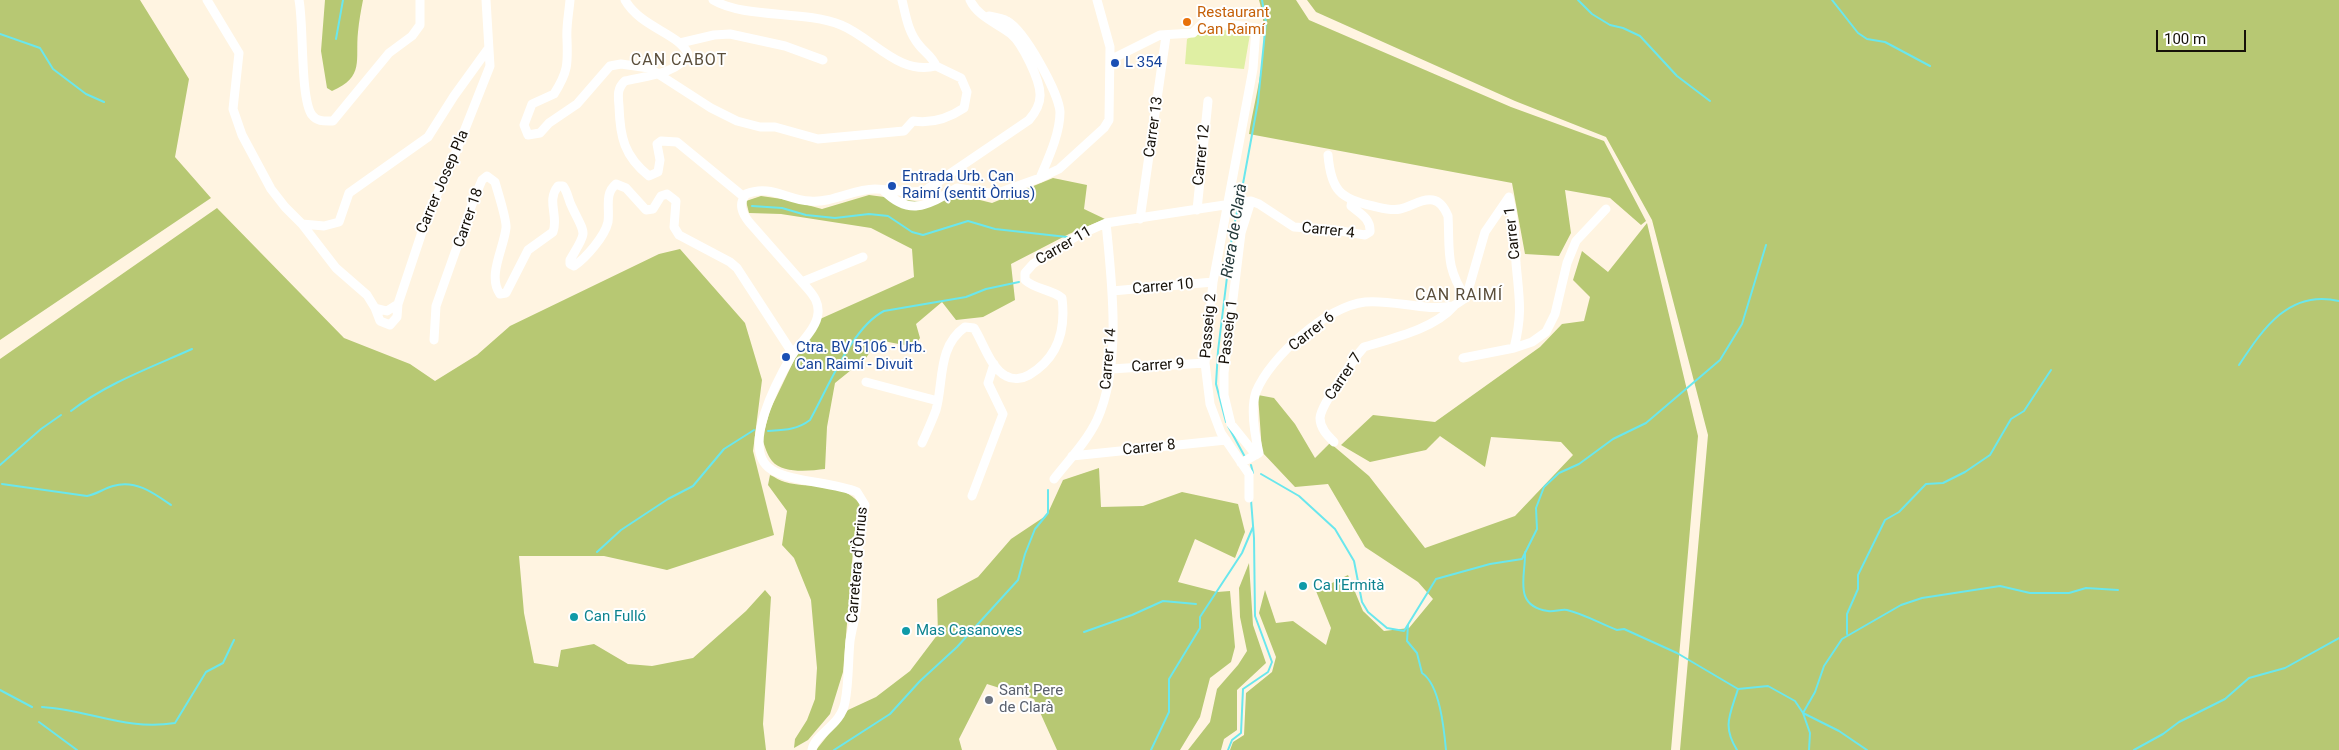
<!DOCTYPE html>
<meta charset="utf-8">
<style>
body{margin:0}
#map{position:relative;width:2339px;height:750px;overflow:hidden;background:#fff4e1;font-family:Roboto,sans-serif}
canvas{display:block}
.scale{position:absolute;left:2156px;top:30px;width:90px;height:22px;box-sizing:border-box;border:2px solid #161109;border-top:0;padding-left:6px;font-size:15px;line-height:18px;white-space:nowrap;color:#161109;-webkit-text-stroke:4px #fff;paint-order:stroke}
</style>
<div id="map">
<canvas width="2339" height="750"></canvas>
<div class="scale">100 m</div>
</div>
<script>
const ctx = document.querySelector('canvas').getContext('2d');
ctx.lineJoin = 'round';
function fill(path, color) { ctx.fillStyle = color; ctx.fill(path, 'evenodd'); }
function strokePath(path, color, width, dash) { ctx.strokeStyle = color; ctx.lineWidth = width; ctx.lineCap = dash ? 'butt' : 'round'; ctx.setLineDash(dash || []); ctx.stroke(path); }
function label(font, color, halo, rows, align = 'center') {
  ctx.font = font + ' Roboto,sans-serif'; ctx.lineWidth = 4; ctx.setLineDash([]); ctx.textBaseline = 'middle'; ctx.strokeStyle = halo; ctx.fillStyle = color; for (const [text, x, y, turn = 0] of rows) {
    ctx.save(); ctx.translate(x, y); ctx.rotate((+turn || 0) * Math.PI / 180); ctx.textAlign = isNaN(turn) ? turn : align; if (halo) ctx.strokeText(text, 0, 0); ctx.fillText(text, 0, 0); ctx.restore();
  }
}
const green = new Path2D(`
 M 1217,29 L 1250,34 L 1244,69 L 1185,64 L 1187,39 L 1197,34 Z`);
const forest = new Path2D(`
 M 0,0 L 140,0 L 189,79 L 175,157 L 211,198 L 0,340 Z
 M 325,0 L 363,0 C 361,10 359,21 358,32 C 355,60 365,77 332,91 L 327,88 L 321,51 Z
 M 1259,0 L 1296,0 L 1309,20 L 1511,107 L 1604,141 L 1646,221 L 1641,225 L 1610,198 L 1565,190 L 1571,233 L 1559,256 L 1525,254 L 1512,183 L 1249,134 C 1256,92 1272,41 1259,0 Z
 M 1307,0 L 2339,0 L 2339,750 L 1680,750 L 1708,435 L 1652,220 L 1606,137 L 1515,101 L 1316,12 Z
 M 1053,178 L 1087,185 L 1084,209 L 1105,219 L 1069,234 L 1011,264 L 1015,300 L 983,317 L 956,320 L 942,302 L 916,324 L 920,338 L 914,347 L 878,340 L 866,358 L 835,383 L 827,427 L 825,469 C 809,471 783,474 772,461 C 767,455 765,446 762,439 L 770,410 L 797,354 L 820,319 L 914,277 L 912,249 L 871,228 L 781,214 L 749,213 L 746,201 L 761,196 L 789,200 L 822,209 L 869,195 L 930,203 L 960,195 L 992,203 Z
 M 217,208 L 344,338 L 410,364 L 435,381 L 477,355 L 510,326 L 659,254 L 680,249 L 745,323 L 762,380 L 753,451 L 774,535 L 667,570 L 604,556 L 519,556 L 524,613 L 534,663 L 558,667 L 561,650 L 594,644 L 628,664 L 652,666 L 693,658 L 746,611 L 765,590 L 771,597 L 763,724 L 766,750 L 0,750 L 0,359 Z
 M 1647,223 L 1698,436 L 1671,750 L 1230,750 L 1233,742 L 1244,735 L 1246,693 L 1272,672 L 1276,657 L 1259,613 L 1265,590 L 1276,623 L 1293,621 L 1326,645 L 1331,628 L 1316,591 L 1348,575 L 1363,611 L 1384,631 L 1409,628 L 1433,599 L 1418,582 L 1365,547 L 1328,484 L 1295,487 L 1262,452 L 1258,395 L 1274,398 L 1295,424 L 1315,458 L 1330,443 L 1369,476 L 1425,548 L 1515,516 L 1573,455 L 1561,442 L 1491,437 L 1485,467 L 1440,436 L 1426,450 L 1370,462 L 1341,445 L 1373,415 L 1435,422 L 1540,347 L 1562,324 L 1584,321 L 1590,297 L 1573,280 L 1582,251 L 1608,272 Z
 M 1099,468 L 1101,507 L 1143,506 L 1182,492 L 1238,504 L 1245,532 L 1235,558 L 1195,539 L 1178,582 L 1217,592 L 1230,591 L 1235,647 L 1231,662 L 1210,678 L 1200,717 L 1180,750 L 1057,750 L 1034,699 L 987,684 L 959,739 L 962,750 L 816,750 L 848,710 L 876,697 L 910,671 L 938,634 L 937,599 L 978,577 L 1011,539 L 1047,515 L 1063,480 Z
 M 770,475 C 775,477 780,481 785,482 C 809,489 842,481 860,504 L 857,511 L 853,551 L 843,672 L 830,714 L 808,740 L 794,748 L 795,739 L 807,720 L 815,699 L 817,668 L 811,600 L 794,558 L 782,545 L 787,511 L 768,485 Z
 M 1249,563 L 1253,625 L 1266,663 L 1237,690 L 1237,730 L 1224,739 L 1221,750 L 1188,750 L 1210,722 L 1217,689 L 1238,665 L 1247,651 L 1240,617 L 1239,588 Z`);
const stream = new Path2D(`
 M 1578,0 L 1592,14 L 1610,25 L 1623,28 L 1640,36 L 1677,76 L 1710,101
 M 1832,0 L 1858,33 L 1867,39 L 1885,42 L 1930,66
 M 0,34 L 40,48 L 53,69 L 86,94 L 104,102
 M 336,39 L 343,0
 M 1240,200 L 1258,102 L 1266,22 L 1262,0
 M 752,206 L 782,208 L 806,215 L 835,218 L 869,214 L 888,216 L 912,232 L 923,235 L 968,221 L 995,229 L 1067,237
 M 2239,365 C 2263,329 2289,289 2339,301
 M 71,411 C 107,383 152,367 192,349
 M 1226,422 L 1216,384 L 1218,351 L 1232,236 L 1238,207
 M 1228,426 L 1245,457
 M 768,431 C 784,430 797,430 810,420 C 828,388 852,327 884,311 L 966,297 L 986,289 L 1019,282
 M 0,465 L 41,429 L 61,415
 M 1251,465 L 1253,473
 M 1261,474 L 1299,496 L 1335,529 L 1354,561 L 1362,602 L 1368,612 L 1387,628 L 1404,631 L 1436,579 L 1490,564 L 1522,559 L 1537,529 L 1536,508 L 1544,487 L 1559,473 L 1579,464 L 1613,439 L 1646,423 L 1720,360 L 1742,324 L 1766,245
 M 2,484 L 87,496 C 97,494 103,489 113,486 C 135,479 154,493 171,505
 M 597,552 L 621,530 L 668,499 L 693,486 L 724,449 L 754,430
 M 1525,552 C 1526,575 1512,606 1548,611 C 1554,612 1561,609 1567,610 C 1584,614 1601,624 1617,630 L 1624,629 L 1677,653 L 1738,689 C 1730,715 1722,726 1737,750
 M 1408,625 L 1407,641 L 1417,653 L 1422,673 C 1440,685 1444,729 1446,750
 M 1084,632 L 1132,615 L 1163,601 L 1196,604
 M 1847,634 L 1847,614 L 1858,589 L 1858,575 L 1885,520 L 1899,512 L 1926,484 L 1943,483 L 1965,472 L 1990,455 L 2011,419 L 2024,411 L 2051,370
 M 1738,689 L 1768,686 L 1795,701 L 1803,713 L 1839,731 L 1867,750
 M 0,690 L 32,707
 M 42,707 C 90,710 126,731 175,723 L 206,672 L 223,663 L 234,640
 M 39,722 L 77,750
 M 834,750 L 890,714 L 920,681 L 957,647 L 1018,580 L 1025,554 L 1035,529 L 1048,513 L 1048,490
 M 1151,750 L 1169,712 L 1169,679 L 1200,628 L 1200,617 L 1242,553 L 1253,527
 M 1228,750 L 1232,740 L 1241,733 L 1243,689 L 1268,672 L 1272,662 L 1255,616 L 1254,538 L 1251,500
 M 1809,750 L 1810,733 L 1803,713 L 1815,692 L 1824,666 L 1842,639 L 1901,605 L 1922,598 L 2000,586 L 2030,593 L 2069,593 L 2086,588 L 2118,590
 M 2134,750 L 2163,734 L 2179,722 L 2225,699 L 2249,678 L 2285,668 L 2339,638`);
const minor = new Path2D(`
 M 207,0 L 239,53 L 233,109 L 242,135 L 271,189 L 285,207 L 302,224 L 336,268 L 367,295 L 375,308 L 387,311 L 398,304 L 428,214 L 452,162 L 490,66 L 486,0
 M 299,0 C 304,25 300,99 312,115 C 317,122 325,121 333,121 L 389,53 L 412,36 L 420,25 L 420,0
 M 570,0 C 569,13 566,26 567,39 C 568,64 568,72 554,94 L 532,104 L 524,125 L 528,135 L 540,133 L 549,123 L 577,104 L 610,66 L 621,64 L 649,68 L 711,108 L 737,121 L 760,127 L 775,127 L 818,139 L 904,131 L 913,121 C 932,124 949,118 964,108 L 967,92 L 961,78 L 936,66 C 932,56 925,53 919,45 C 908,32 906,16 902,0
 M 625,0 C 641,28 679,33 688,54 C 678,74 646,76 625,81 C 617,88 618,96 619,106 C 620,137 624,156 649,176 L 658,172 L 660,160 L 657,144 L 661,141 L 677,142 L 744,197
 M 713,0 C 745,19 804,10 841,25 C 873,38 899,76 936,66
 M 989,16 C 995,17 1002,18 1007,21 C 1025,31 1059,93 1060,112 C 1060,134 1048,159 1040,178
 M 680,43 L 714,35 L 730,34 L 785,46 L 823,60
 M 1110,60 L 1160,35 L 1193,33 L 1205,21 L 1256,28 L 1253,69 L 1213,282 L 1205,363 L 1210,404 L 1221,433 L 1249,474 L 1249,498
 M 1328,155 C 1331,190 1340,199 1373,206 C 1382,208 1391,211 1400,209 C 1411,207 1421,198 1433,200 C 1440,201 1445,209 1448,216 C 1450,251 1445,267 1466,298
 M 883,190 C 911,218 929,204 957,188 L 995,194 L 1040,178 L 1059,169 L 1104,128 L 1109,120 L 1110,47 L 1097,0
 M 1251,201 L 1241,233 L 1224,373 L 1224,395 L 1231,424 L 1256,455
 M 1197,210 L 1208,101
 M 1140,219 L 1166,36
 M 302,224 L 324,226 L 339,222 L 349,193 L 428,137 L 454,96 L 488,49
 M 802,282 L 863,257
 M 1112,291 L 1213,282
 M 1466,298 L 1485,232 L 1509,197 C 1515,221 1515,240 1516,263 C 1519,297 1523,313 1514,348
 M 375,308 L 380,321 L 390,325 L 397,317 L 398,304
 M 434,340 L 436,306 L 474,199 L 482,180 L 487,176 L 495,182 C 498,193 507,220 506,228 C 504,248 487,276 500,294 L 506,293 L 528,250 L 553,232 C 559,216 546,201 558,186 L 563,186 C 568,192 568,200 572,207 C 586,237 588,229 570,260 L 570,264 L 574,266 C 586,258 605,236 608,222 C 610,208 604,194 616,184 L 626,188 L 646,210 L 653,209 L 661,196 L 667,194 L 676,201 L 674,227 L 679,235 L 730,262 L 737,268 L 793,354
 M 1463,358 L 1514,348 L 1532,342 L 1546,332 L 1555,314 L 1567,263 L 1576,241 L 1606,209
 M 1111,369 L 1205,363
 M 866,382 L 938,401
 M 1334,442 C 1327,435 1320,428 1320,418 C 1321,404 1350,366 1359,353 L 1364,347 C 1393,338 1434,329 1454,306
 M 922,443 C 927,432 932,421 936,410 C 944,381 937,347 965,327 L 974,328 C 983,342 991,369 1006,376 C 1013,380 1022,379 1029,375 C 1058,358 1066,330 1062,298 C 1051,289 1036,290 1025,280 L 1025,273 L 1033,264 L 1051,252 L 1077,236 L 1106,223 L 1251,201 L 1259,204 L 1294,227 L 1335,230 L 1365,235 L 1370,232 C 1371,219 1361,214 1351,206 L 1352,200
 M 1072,456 L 1226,440
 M 1241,463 L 1259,453 C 1255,436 1250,409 1256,392 C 1270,357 1327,306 1365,302 C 1392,299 1427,312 1453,306 C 1457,304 1462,300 1466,298
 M 1054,479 C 1069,460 1087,441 1097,420 C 1122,365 1112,283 1106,223
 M 972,496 L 1003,414 L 988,383 L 994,364
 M 812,750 C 815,733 841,726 845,702 C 849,682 848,661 850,641 C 852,627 857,614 857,600 C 859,565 855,540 865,505 L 857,492 C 833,482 791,482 772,470 C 739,450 778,379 792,355 C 800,343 817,328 818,313 C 819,303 814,296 808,289 L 749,222 C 742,213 738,204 746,194 C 770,184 787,200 810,201 C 833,203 853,189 875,189 C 893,189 908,195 926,190 L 1029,120 C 1035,113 1040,105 1040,96 C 1041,81 1022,43 1011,34 C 998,24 977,16 970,0`);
const markers = [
 [1187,22,5,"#e8710a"],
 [1115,63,5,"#1a4fb4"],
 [892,186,5,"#1a4fb4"],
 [786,357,5,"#1a4fb4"],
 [1303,586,5,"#0f9aa8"],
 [574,617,5,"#0f9aa8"],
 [906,631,5,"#0f9aa8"],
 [989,700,5,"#6b7280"]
];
const foodNames = [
 ["Restaurant",1197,13],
 ["Can Raimí",1197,30]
];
const transitNames = [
 ["L 354",1125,63],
 ["Entrada Urb. Can",902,177],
 ["Raimí (sentit Òrrius)",902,194],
 ["Ctra. BV 5106 - Urb.",796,348],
 ["Can Raimí - Divuit",796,365]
];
const streetNames = [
 ["Carrer 13",1154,127,-82],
 ["Carrer 12",1202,155,-84],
 ["Carrer Josep Pla",443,182,-67],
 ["Carrer 18",469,218,-71],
 ["Carrer 4",1328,231,6],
 ["Carrer 1",1513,233,-96],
 ["Carrer 11",1064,246,-30],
 ["Carrer 10",1163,287,-5],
 ["Passeig 2",1209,326,-85],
 ["Passeig 1",1229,332,-83],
 ["Carrer 6",1312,332,-38],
 ["Carrer 14",1109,359,-85],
 ["Carrer 9",1158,366,-4],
 ["Carrer 7",1344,377,-56],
 ["Carrer 8",1149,448,-6],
 ["Carretera d'Òrrius",858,565,-85]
];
const cultureNames = [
 ["Ca l'Ermità",1313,586],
 ["Can Fulló",584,617],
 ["Mas Casanoves",916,631]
];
const worshipNames = [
 ["Sant Pere",999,691],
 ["de Clarà",999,708]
];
const neighbourhoodNames = [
 ["CAN CABOT",679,61],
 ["CAN RAIMÍ",1459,296]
];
const waterNames = [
 ["Riera de Clarà",1235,231,-81]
];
fill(green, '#dfefa3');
fill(forest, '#b7c873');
strokePath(stream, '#6ae7ed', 2);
strokePath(minor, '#fff', 9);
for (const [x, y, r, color] of markers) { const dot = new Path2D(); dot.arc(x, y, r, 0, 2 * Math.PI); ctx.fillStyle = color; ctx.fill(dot); strokePath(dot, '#fff', 2); }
label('15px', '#c56008', '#fff', foodNames, 'left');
label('15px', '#164399', '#fff', transitNames, 'left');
label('15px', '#161109', '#fff', streetNames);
label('15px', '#0d838f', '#fff', cultureNames, 'left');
label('15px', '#5b616d', '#fff', worshipNames, 'left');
ctx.letterSpacing = '1px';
label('16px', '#5a4e3b', '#fff', neighbourhoodNames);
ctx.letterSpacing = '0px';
label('italic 16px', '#213738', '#fff', waterNames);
</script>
